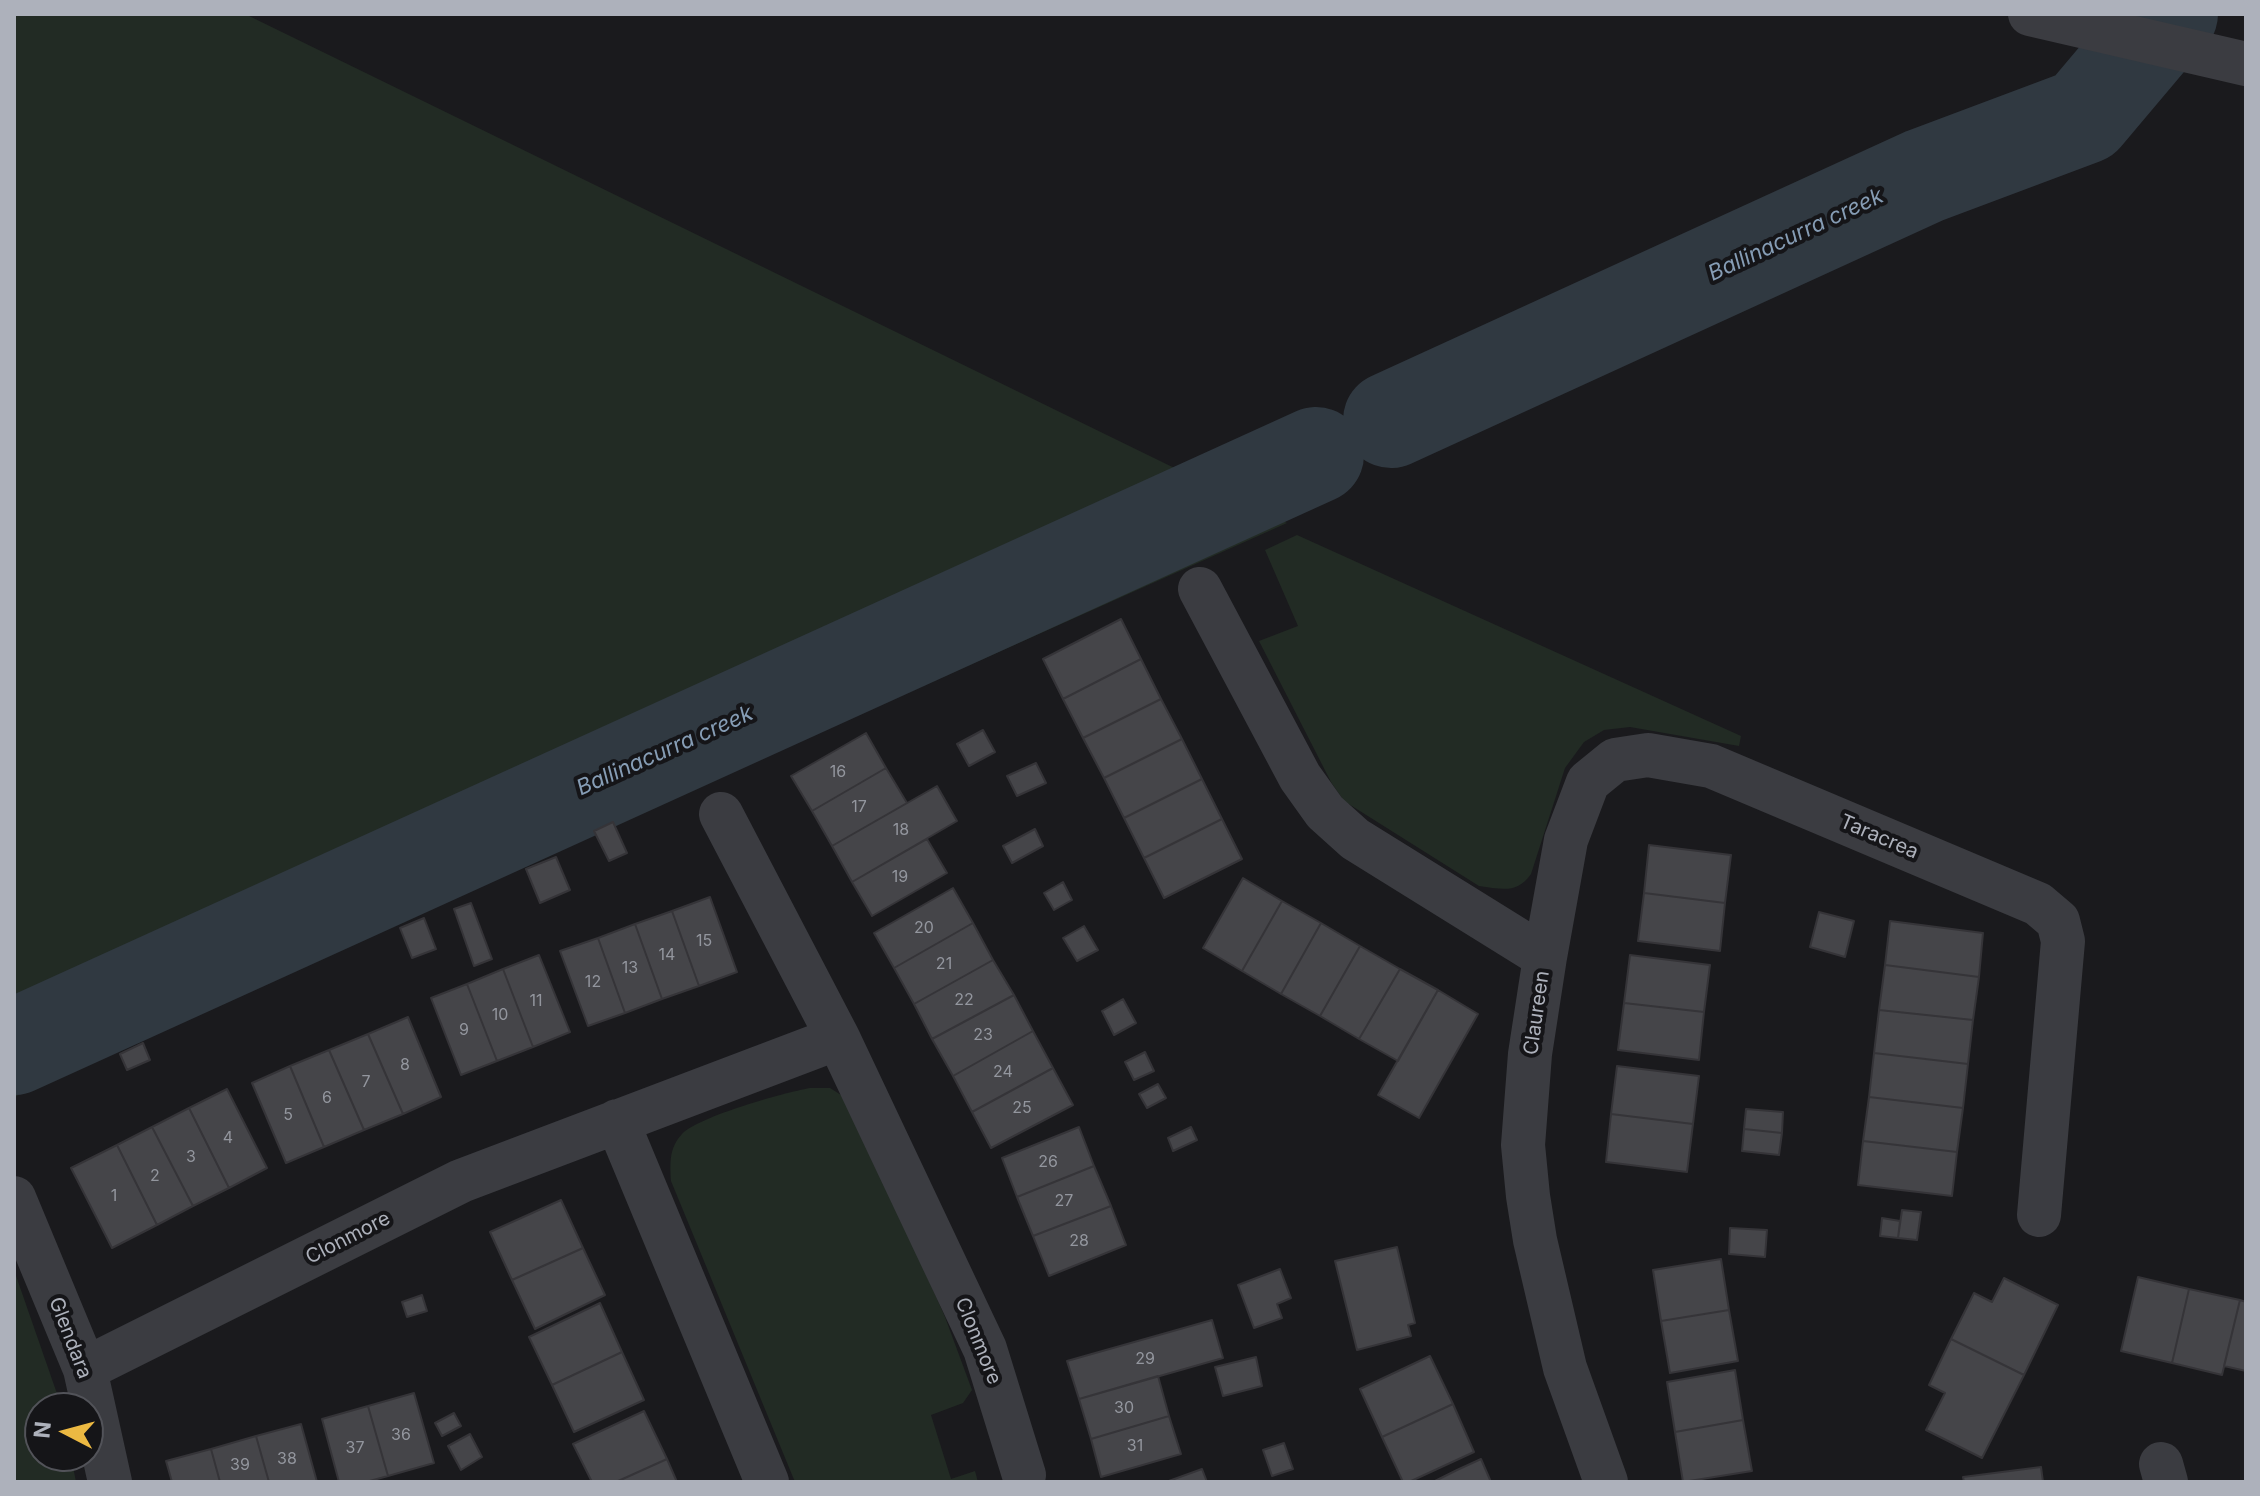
<!DOCTYPE html>
<style>
body{margin:0}
#map{position:relative;width:2260px;height:1496px;overflow:hidden;background:#1a1a1d;font-family:Inter,sans-serif}
canvas{display:block}
.frame{position:absolute;inset:0;border:16px solid #adb1bb;pointer-events:none}
.north{position:absolute;left:24px;top:1392px;width:80px;height:80px;box-sizing:border-box;background:#151518;border:2px solid #525359;border-radius:50%;rotate:276deg;font-size:22px;font-weight:700;line-height:32px;text-align:center;color:#adb1bb}
.north::after{content:'';display:block;margin:auto;width:28px;height:36px;background:#ecb942;clip-path:polygon(50% 0,100% 100%,50% 72%,0 100%)}
</style>
<div id="map">
<canvas width="2260" height="1496"></canvas>
<div class="frame"></div>
<div class="north">N</div>
</div>
<script>
const ctx = document.querySelector('canvas').getContext('2d');
ctx.lineJoin = 'round';
function fill(path, color) { ctx.fillStyle = color; ctx.fill(path, 'evenodd'); }
function strokePath(path, color, width, dash) { ctx.strokeStyle = color; ctx.lineWidth = width; ctx.lineCap = dash ? 'butt' : 'round'; ctx.setLineDash(dash || []); ctx.stroke(path); }
function label(font, color, halo, rows, align = 'center') {
  ctx.font = font + ' Inter,sans-serif'; ctx.lineWidth = 8; ctx.setLineDash([]); ctx.textBaseline = 'middle'; ctx.strokeStyle = halo; ctx.fillStyle = color; for (const [text, x, y, turn = 0] of rows) {
    ctx.save(); ctx.translate(x, y); ctx.rotate((+turn || 0) * Math.PI / 180); ctx.textAlign = isNaN(turn) ? turn : align; if (halo) ctx.strokeText(text, 0, 0); ctx.fillText(text, 0, 0); ctx.restore();
  }
}
const green = new Path2D(`
 M 14,14 L 245,14 L 1287,523 L 33,1084 L 14,1098 Z
 M 1297,535 L 1741,736 L 1739,746 L 1630,727 L 1604,730 L 1584,742 L 1565,768 L 1531,874 C 1517,894 1502,889 1479,886 L 1344,801 L 1331,782 L 1259,641 L 1298,626 L 1265,550 Z
 M 810,1088 L 830,1088 L 849,1100 L 945,1317 L 972,1390 L 963,1403 L 931,1415 L 951,1479 L 975,1471 L 978,1482 L 795,1482 L 671,1181 C 670,1163 669,1148 682,1134 C 700,1116 783,1093 810,1088 Z
 M 14,1270 L 62,1408 L 40,1408 L 40,1456 L 71,1456 L 76,1482 L 14,1482 Z`);
const river = new Path2D(`
 M 1391,420 L 1924,176 L 2084,116 L 2170,14
 M 14,1047 L 1316,455`);
const building = new Path2D(`
 M 1121,619 L 1141,659 L 1063,699 L 1043,659 Z
 M 1141,659 L 1161,699 L 1083,738 L 1063,699 Z
 M 1161,699 L 1182,739 L 1104,778 L 1083,738 Z
 M 983,730 L 995,752 L 969,766 L 957,744 Z
 M 866,733 L 886,768 L 812,811 L 791,776 Z
 M 1182,739 L 1202,779 L 1124,818 L 1104,778 Z
 M 1036,763 L 1046,783 L 1017,796 L 1007,776 Z
 M 886,768 L 907,803 L 832,846 L 812,811 Z
 M 1202,779 L 1222,819 L 1144,858 L 1124,818 Z
 M 937,786 L 957,821 L 852,882 L 832,846 Z
 M 1222,819 L 1242,859 L 1164,898 L 1144,858 Z
 M 613,822 L 627,853 L 609,861 L 594,831 Z
 M 1035,829 L 1043,846 L 1012,863 L 1003,846 Z
 M 927,839 L 947,873 L 872,916 L 852,882 Z
 M 1649,845 L 1731,855 L 1725,903 L 1644,893 Z
 M 556,857 L 570,890 L 540,903 L 526,869 Z
 M 1243,878 L 1282,901 L 1242,971 L 1203,948 Z
 M 1063,882 L 1072,900 L 1054,910 L 1044,893 Z
 M 953,888 L 973,923 L 894,968 L 874,933 Z
 M 1644,893 L 1725,903 L 1720,951 L 1638,941 Z
 M 710,897 L 737,972 L 699,986 L 672,911 Z
 M 1282,901 L 1321,923 L 1281,994 L 1242,971 Z
 M 471,903 L 492,959 L 474,966 L 454,909 Z
 M 672,911 L 699,986 L 662,999 L 635,924 Z
 M 1819,912 L 1854,921 L 1845,957 L 1810,947 Z
 M 424,918 L 436,949 L 412,958 L 400,928 Z
 M 1890,921 L 1983,933 L 1979,977 L 1885,965 Z
 M 973,923 L 993,960 L 914,1004 L 894,968 Z
 M 1321,923 L 1360,946 L 1320,1016 L 1281,994 Z
 M 635,924 L 662,999 L 625,1013 L 598,938 Z
 M 1084,926 L 1098,950 L 1077,961 L 1063,938 Z
 M 598,938 L 625,1013 L 588,1026 L 560,951 Z
 M 1360,946 L 1400,969 L 1359,1039 L 1320,1016 Z
 M 539,955 L 570,1032 L 533,1047 L 503,969 Z
 M 1630,955 L 1710,965 L 1704,1012 L 1624,1003 Z
 M 993,960 L 1014,995 L 932,1039 L 914,1004 Z
 M 1885,965 L 1979,977 L 1973,1020 L 1879,1010 Z
 M 503,969 L 533,1047 L 497,1061 L 467,984 Z
 M 1400,969 L 1438,990 L 1398,1061 L 1359,1039 Z
 M 467,984 L 497,1061 L 461,1075 L 431,998 Z
 M 1438,990 L 1478,1014 L 1419,1118 L 1378,1095 Z
 M 1014,995 L 1033,1031 L 953,1076 L 932,1039 Z
 M 1123,999 L 1136,1023 L 1114,1035 L 1102,1011 Z
 M 1624,1003 L 1704,1012 L 1699,1060 L 1618,1050 Z
 M 1879,1010 L 1973,1020 L 1968,1064 L 1874,1053 Z
 M 408,1017 L 441,1097 L 403,1114 L 368,1034 Z
 M 1033,1031 L 1053,1068 L 972,1112 L 953,1076 Z
 M 368,1034 L 403,1114 L 364,1130 L 329,1050 Z
 M 143,1043 L 150,1060 L 127,1070 L 120,1054 Z
 M 329,1050 L 364,1130 L 324,1147 L 290,1066 Z
 M 1145,1052 L 1154,1071 L 1134,1080 L 1125,1062 Z
 M 1874,1053 L 1968,1064 L 1963,1108 L 1869,1097 Z
 M 290,1066 L 324,1147 L 286,1163 L 252,1083 Z
 M 1617,1066 L 1699,1076 L 1693,1124 L 1611,1114 Z
 M 1053,1068 L 1073,1105 L 991,1148 L 972,1112 Z
 M 1158,1084 L 1166,1098 L 1147,1108 L 1139,1094 Z
 M 227,1089 L 267,1168 L 229,1188 L 189,1108 Z
 M 1869,1097 L 1963,1108 L 1957,1152 L 1863,1141 Z
 M 189,1108 L 229,1188 L 193,1206 L 152,1127 Z
 M 1746,1109 L 1783,1112 L 1782,1133 L 1744,1129 Z
 M 1611,1114 L 1693,1124 L 1687,1172 L 1606,1162 Z
 M 152,1127 L 193,1206 L 157,1225 L 117,1145 Z
 M 1079,1127 L 1094,1166 L 1017,1197 L 1002,1158 Z
 M 1191,1127 L 1197,1140 L 1173,1151 L 1168,1138 Z
 M 1744,1129 L 1782,1133 L 1779,1155 L 1742,1151 Z
 M 1863,1141 L 1957,1152 L 1952,1196 L 1858,1185 Z
 M 117,1145 L 157,1225 L 112,1248 L 71,1168 Z
 M 1094,1166 L 1111,1206 L 1033,1236 L 1017,1197 Z
 M 561,1200 L 583,1248 L 512,1280 L 490,1232 Z
 M 1111,1206 L 1126,1245 L 1049,1276 L 1033,1236 Z
 M 1902,1210 L 1921,1212 L 1917,1240 L 1898,1238 Z
 M 1882,1218 L 1900,1221 L 1898,1238 L 1880,1236 Z
 M 1730,1228 L 1767,1230 L 1765,1257 L 1729,1254 Z
 M 1397,1247 L 1415,1323 L 1408,1325 L 1411,1336 L 1357,1350 L 1335,1261 Z
 M 583,1248 L 605,1295 L 535,1329 L 512,1280 Z
 M 1721,1259 L 1729,1310 L 1661,1321 L 1653,1270 Z
 M 1280,1269 L 1291,1298 L 1277,1304 L 1282,1318 L 1254,1328 L 1238,1285 Z
 M 2138,1277 L 2189,1289 L 2172,1363 L 2121,1351 Z
 M 2004,1278 L 2058,1305 L 2024,1375 L 1951,1339 L 1974,1293 L 1992,1302 Z
 M 2189,1289 L 2240,1300 L 2222,1375 L 2172,1363 Z
 M 422,1295 L 427,1311 L 407,1317 L 402,1302 Z
 M 2240,1300 L 2246,1302 L 2246,1371 L 2224,1366 Z
 M 600,1303 L 622,1352 L 552,1385 L 529,1337 Z
 M 1729,1310 L 1738,1361 L 1670,1373 L 1661,1321 Z
 M 1212,1320 L 1223,1358 L 1079,1399 L 1067,1361 Z
 M 1951,1339 L 2024,1375 L 1982,1458 L 1926,1430 L 1945,1393 L 1929,1385 Z
 M 622,1352 L 644,1400 L 574,1432 L 552,1385 Z
 M 1430,1356 L 1453,1404 L 1382,1437 L 1360,1389 Z
 M 1256,1357 L 1262,1386 L 1223,1396 L 1215,1367 Z
 M 1735,1370 L 1743,1420 L 1675,1432 L 1667,1382 Z
 M 1158,1376 L 1169,1416 L 1091,1439 L 1079,1399 Z
 M 414,1393 L 434,1463 L 388,1476 L 368,1406 Z
 M 1453,1404 L 1474,1452 L 1409,1482 L 1403,1482 L 1382,1437 Z
 M 368,1406 L 388,1476 L 366,1482 L 339,1482 L 322,1419 Z
 M 644,1411 L 667,1459 L 616,1482 L 592,1482 L 573,1444 Z
 M 454,1413 L 461,1426 L 442,1436 L 435,1423 Z
 M 1169,1416 L 1181,1454 L 1101,1477 L 1091,1439 Z
 M 1743,1420 L 1752,1471 L 1683,1482 L 1675,1432 Z
 M 301,1424 L 317,1482 L 269,1482 L 256,1436 Z
 M 470,1434 L 482,1457 L 461,1470 L 448,1446 Z
 M 256,1436 L 269,1482 L 220,1482 L 211,1449 Z
 M 1284,1443 L 1293,1469 L 1272,1476 L 1263,1450 Z
 M 211,1449 L 220,1482 L 172,1482 L 166,1461 Z
 M 667,1459 L 677,1482 L 616,1482 Z
 M 1481,1459 L 1491,1482 L 1433,1482 L 1457,1470 Z
 M 2041,1467 L 2043,1482 L 1964,1482 L 1963,1477 Z
 M 1202,1469 L 1207,1482 L 1166,1482 Z`);
const minor = new Path2D(`
 M 2030,14 L 2246,64
 M 1200,589 L 1300,777 L 1325,812 L 1355,839 L 1545,957 L 1530,1054 L 1523,1145 L 1528,1196 L 1535,1240 L 1565,1368 L 1606,1482
 M 721,814 L 838,1038 L 985,1349 L 1024,1475
 M 1545,957 L 1566,840 L 1588,782 L 1615,760 L 1648,755 L 1711,766 L 2038,904 L 2058,921 L 2063,941 L 2039,1215
 M 617,1121 L 767,1482
 M 14,1198 L 85,1369 L 110,1482
 M 85,1369 L 461,1181 L 838,1038
 M 2161,1464 L 2166,1482`);
const numberNames = [
 ["16",838,772],
 ["17",859,807],
 ["18",901,830],
 ["19",900,877],
 ["20",924,928],
 ["15",704,941],
 ["14",667,955],
 ["21",944,964],
 ["13",630,968],
 ["12",593,982],
 ["22",964,1000],
 ["11",536,1001],
 ["10",500,1015],
 ["9",464,1030],
 ["23",983,1035],
 ["8",405,1065],
 ["24",1003,1072],
 ["7",366,1082],
 ["6",327,1098],
 ["25",1022,1108],
 ["5",288,1115],
 ["4",228,1138],
 ["3",191,1157],
 ["26",1048,1162],
 ["2",155,1176],
 ["1",114,1196],
 ["27",1064,1201],
 ["28",1079,1241],
 ["29",1145,1359],
 ["30",1124,1408],
 ["36",401,1435],
 ["31",1135,1446],
 ["37",355,1448],
 ["38",287,1459],
 ["39",240,1465]
];
const streetNames = [
 ["Taracrea",1879,837,23],
 ["Claureen",1537,1013,-82],
 ["Clonmore",348,1238,-27],
 ["Glendara",70,1338,69],
 ["Clonmore",978,1341,68]
];
const waterNames = [
 ["Ballinacurra creek",1796,235,-25],
 ["Ballinacurra creek",665,751,-24]
];
fill(green, '#222b24');
strokePath(river, '#303941', 96);
fill(building, '#454549');
strokePath(building, '#353438', 2);
strokePath(minor, '#3b3c41', 44);
label('16px', '#93969e', null, numberNames);
label('20px', '#adb1bb', '#151518', streetNames);
label('italic 22px', '#869db5', '#151518', waterNames);
</script>
